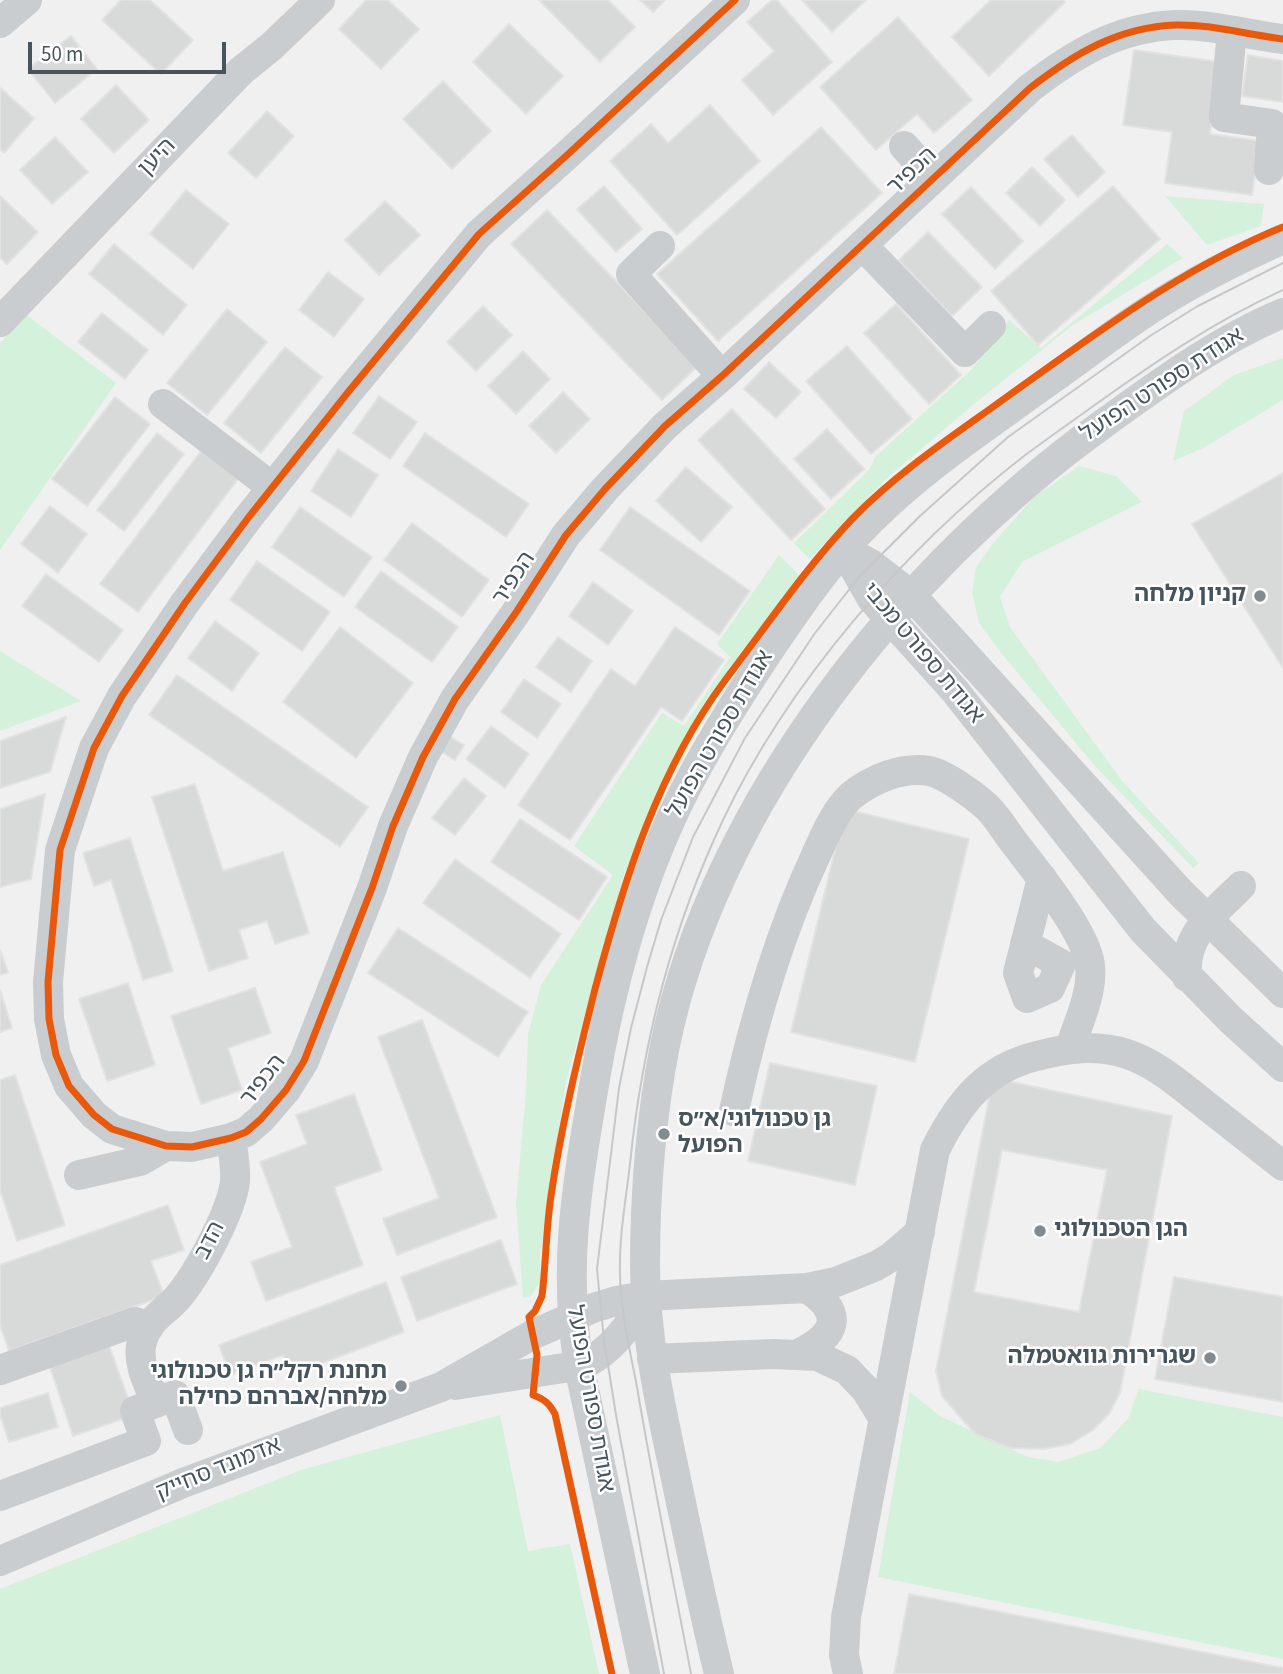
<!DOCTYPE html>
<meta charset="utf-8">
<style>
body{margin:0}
#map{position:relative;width:1283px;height:1674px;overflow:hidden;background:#f1f0f0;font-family:"Source Sans 3",sans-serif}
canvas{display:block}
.scale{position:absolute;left:28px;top:42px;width:198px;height:32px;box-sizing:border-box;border:4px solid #46555d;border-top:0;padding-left:9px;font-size:21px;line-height:24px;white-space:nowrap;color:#46555d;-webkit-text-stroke:5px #fff;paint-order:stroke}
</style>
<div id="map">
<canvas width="1283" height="1674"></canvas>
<div class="scale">50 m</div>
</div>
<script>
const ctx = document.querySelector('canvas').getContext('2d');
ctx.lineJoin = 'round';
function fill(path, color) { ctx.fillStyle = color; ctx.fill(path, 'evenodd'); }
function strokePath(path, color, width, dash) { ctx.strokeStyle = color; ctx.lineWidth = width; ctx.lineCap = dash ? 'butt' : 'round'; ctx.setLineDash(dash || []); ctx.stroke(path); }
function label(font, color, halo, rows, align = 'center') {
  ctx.font = font + ' "Source Sans 3","Noto Sans Hebrew",sans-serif'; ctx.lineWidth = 5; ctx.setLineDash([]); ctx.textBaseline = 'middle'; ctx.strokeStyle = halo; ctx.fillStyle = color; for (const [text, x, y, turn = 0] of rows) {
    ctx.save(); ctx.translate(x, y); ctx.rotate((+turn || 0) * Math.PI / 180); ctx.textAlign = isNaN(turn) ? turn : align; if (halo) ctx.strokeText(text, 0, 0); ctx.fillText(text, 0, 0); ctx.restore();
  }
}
const green = new Path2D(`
 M 1165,196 L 1264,204 L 1261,226 L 1207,245 Z
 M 1167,244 L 1183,258 L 1073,325 L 974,404 L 886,479 L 810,559 L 794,543 L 869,470 L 875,457 L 971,370 L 1009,320 L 1041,348 Z
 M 24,313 L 116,383 L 0,550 L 0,344 Z
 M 1283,358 L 1283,400 L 1203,448 L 1173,461 L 1184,411 L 1234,375 Z
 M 1079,466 L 1116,476 L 1142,502 L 1022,562 L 1000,597 L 1010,627 L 1123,782 L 1199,863 L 1193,868 L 1094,765 L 998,649 L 979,623 L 972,593 L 976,567 L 994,542 L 1034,497 Z
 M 779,555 L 801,577 L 767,618 L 695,735 L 643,829 L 624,874 L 566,1082 L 540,1255 L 540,1282 L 531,1296 L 523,1298 L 516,1203 L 526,1091 L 528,1034 L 541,985 L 613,875 L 574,846 L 662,713 L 684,726 L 730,657 L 717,644 Z
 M 0,651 L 81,701 L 0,731 Z
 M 1139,1389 L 1283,1417 L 1283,1659 L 878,1577 L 910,1392 L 940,1416 L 1028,1457 L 1058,1462 L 1100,1448 L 1128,1419 Z
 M 500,1415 L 528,1551 L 570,1544 L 599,1674 L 0,1674 L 0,1589 L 301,1470 Z`);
const building = new Path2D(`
 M 121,0 L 150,0 L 193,40 L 161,74 L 102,20 Z
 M 366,0 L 388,0 L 419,29 L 381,69 L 339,29 Z
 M 539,0 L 608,0 L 635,27 L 600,62 Z
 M 640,0 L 665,0 L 653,12 Z
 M 772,0 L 777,0 L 832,62 L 773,115 L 742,80 L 774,51 L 747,22 Z
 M 802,0 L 866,0 L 832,32 Z
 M 991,0 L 1063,0 L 1065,2 L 989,76 L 952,37 Z
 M 898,17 L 972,100 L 934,133 L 917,114 L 876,150 L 820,87 Z
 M 509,24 L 563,76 L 526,114 L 473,62 Z
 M 71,36 L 97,69 L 55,103 L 28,69 Z
 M 1134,50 L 1220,62 L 1210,134 L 1260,141 L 1252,195 L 1165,183 L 1172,132 L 1123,125 Z
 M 1248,55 L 1283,61 L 1283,102 L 1242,96 Z
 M 443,81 L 491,131 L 452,169 L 403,119 Z
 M 116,85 L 149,120 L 114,153 L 81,119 Z
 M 0,88 L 34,118 L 4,153 L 0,149 Z
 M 710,105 L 760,161 L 677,235 L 610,161 L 651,124 L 668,143 Z
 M 267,111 L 294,136 L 256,178 L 228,153 Z
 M 821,127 L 882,193 L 718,341 L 657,274 Z
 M 1072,135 L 1105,172 L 1078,197 L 1044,159 Z
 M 55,137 L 88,172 L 52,204 L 20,170 Z
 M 1032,167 L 1065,200 L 1040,226 L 1006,193 Z
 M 604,186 L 642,229 L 616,252 L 577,209 Z
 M 1113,186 L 1160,239 L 1038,345 L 991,291 Z
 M 971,187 L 1023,241 L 995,269 L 942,214 Z
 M 186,190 L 229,224 L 193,269 L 150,234 Z
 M 0,196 L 38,232 L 7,264 L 0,257 Z
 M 385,201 L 420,235 L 379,275 L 345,240 Z
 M 547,210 L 698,366 L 662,400 L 511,244 Z
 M 928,232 L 982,287 L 952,316 L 899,260 Z
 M 114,244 L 187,305 L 163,335 L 89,274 Z
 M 328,272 L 364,299 L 334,337 L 299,310 Z
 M 896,304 L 961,375 L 929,404 L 864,333 Z
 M 483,306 L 512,335 L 476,371 L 447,342 Z
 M 227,309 L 267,342 L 207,415 L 167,383 Z
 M 102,313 L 148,350 L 125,379 L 78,342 Z
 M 847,346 L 912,419 L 871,454 L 806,381 Z
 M 285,347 L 322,377 L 261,453 L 224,423 Z
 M 523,351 L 550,379 L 516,414 L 488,386 Z
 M 769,362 L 801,392 L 776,418 L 744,389 Z
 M 563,392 L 590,419 L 556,453 L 529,426 Z
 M 379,396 L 417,422 L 390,459 L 353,433 Z
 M 115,397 L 150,424 L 87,506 L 52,479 Z
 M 732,409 L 825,509 L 791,540 L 698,440 Z
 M 827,429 L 864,469 L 831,499 L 794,459 Z
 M 157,433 L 184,454 L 124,531 L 97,510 Z
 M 425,433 L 529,504 L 506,537 L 403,466 Z
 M 338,449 L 378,475 L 351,517 L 311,491 Z
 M 201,451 L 238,479 L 138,612 L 100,584 Z
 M 686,467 L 732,507 L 701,542 L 656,501 Z
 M 1283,473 L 1283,668 L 1192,524 Z
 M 50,506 L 87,534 L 58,573 L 21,544 Z
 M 300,507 L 372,557 L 344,597 L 272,547 Z
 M 630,507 L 750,591 L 719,635 L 600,550 Z
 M 412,523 L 489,580 L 462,617 L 384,560 Z
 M 257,561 L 330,612 L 302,651 L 230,600 Z
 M 381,571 L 458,627 L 432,662 L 355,607 Z
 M 46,574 L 123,630 L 99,662 L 22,606 Z
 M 593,582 L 633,611 L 608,645 L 569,616 Z
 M 215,621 L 259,653 L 232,691 L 188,658 Z
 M 340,627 L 413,683 L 356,758 L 283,702 Z
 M 675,627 L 724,660 L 682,721 L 661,707 L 570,840 L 518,805 L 611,669 L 635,686 Z
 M 558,637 L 592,661 L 571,692 L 536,667 Z
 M 177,675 L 368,807 L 340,847 L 149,715 Z
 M 524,679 L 561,704 L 537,738 L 501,712 Z
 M 66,717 L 50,772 L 0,788 L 0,741 Z
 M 491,726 L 529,754 L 505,788 L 466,759 Z
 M 446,734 L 464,745 L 455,760 L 437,749 Z
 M 464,778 L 486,796 L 455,835 L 432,818 Z
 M 195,784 L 223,871 L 283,852 L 309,933 L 275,944 L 267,921 L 239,930 L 248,958 L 209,971 L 152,797 Z
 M 45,794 L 31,879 L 0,887 L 0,809 Z
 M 845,809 L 969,839 L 915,1062 L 791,1032 Z
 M 520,819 L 607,877 L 579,920 L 491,862 Z
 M 130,838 L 173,971 L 143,980 L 111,880 L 94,886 L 83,853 Z
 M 455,859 L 561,934 L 530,978 L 423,903 Z
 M 398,928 L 528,1012 L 498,1057 L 368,973 Z
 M 0,950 L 8,972 L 0,975 Z
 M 128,983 L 155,1065 L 107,1081 L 79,999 Z
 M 255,988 L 271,1033 L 228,1048 L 242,1090 L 201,1104 L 171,1016 Z
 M 0,990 L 12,1028 L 0,1032 Z
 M 422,1020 L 497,1217 L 397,1255 L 383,1219 L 439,1198 L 378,1037 Z
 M 770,1063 L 877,1086 L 855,1185 L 748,1161 Z
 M 15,1075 L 65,1225 L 17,1241 L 0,1190 L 0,1080 Z
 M 993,1078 L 1172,1116 L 1120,1393 L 1109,1414 L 1093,1430 L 1070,1444 L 1044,1449 L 1010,1448 L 975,1434 L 942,1396 L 936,1371 Z
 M 354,1094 L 382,1170 L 334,1187 L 363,1265 L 266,1301 L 251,1262 L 292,1247 L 260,1162 L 307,1144 L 296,1115 Z
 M 1002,1150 L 1107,1170 L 1079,1312 L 974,1292 Z
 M 168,1205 L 184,1250 L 151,1261 L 164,1296 L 9,1351 L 0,1325 L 0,1265 Z
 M 501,1240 L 517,1284 L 417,1321 L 401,1277 Z
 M 1174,1277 L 1283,1297 L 1283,1402 L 1155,1379 Z
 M 386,1282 L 404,1332 L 291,1375 L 283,1355 L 230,1375 L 219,1345 Z
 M 106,1337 L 134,1415 L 73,1436 L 47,1358 Z
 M 48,1393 L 58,1427 L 9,1442 L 0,1415 L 0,1408 Z
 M 909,1594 L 1283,1668 L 1283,1674 L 894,1674 Z`);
const minor = new Path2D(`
 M 735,0 L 566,156 L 479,234 L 349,391 L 248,518 L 185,603 L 122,696 L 94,748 L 60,850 L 48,982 L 49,1019 L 56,1055 L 69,1086 L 94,1115 L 112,1129 L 166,1146 L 192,1147 L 231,1138 L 246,1132 L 261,1119 L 286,1090 L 304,1061 L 372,888 L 393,826 L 423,757 L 455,699 L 517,611 L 566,535 L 605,489 L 665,426 L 722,376 L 1030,88 C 1074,54 1118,27 1176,25 C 1211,24 1248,35 1283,39
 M 0,23 L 27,0
 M 1232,31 L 1224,117 L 1272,124 L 1269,170
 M 904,146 L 933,179
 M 660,246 L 631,274 L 722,376
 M 863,246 L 965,352 L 991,326
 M 0,322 L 241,71 L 272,46 L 320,0
 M 163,404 L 272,487
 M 843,548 L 872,599 L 955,691 L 1143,930 L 1231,1020 L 1283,1067
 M 844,549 L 871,564 L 911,595 L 1181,893 L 1283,993
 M 1025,944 L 1061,964 L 1050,988 L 1027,998 L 1018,973 L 1042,878
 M 1187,977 C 1183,935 1213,914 1241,886
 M 734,1111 C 753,1023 778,936 816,855 C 824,837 836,809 851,796 C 872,779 903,766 929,771 C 945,774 975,796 987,807 C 997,817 1005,830 1013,841 C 1035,870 1078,922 1088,956 C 1097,985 1079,1020 1070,1048
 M 79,1175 L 140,1161 L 166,1146
 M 798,1354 C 836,1336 846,1314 807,1288
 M 652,1359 L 774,1354 L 817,1356 L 847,1370 L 866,1390 L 884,1419
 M 0,1370 L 135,1322 L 149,1327
 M 455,1385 L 583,1365 C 612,1350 632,1324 645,1296
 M 156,1403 C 149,1385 138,1366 141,1346 C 147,1318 163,1315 179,1296 C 198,1273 232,1211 235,1181 C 236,1167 233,1152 231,1138
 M 0,1496 L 146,1441 L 135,1411 L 175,1395 L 188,1430
 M 0,1561 L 183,1483 L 441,1387 L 532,1335 L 593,1308 L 616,1301 L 645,1296 L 807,1288 L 836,1282 L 876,1266 L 891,1257 L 920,1232
 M 645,1674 L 579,1366 C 563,1269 576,1192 592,1097 C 609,991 636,886 685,790 C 709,743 737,699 766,655 C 798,608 830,560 871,520 C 923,468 986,427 1045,384 C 1092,351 1137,315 1187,287 C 1218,269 1250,254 1283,239
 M 719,1674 C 703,1608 689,1541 675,1474 C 660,1405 645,1336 645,1265 C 645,1191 651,1117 665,1045 C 715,802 904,567 1103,424 C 1160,383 1218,340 1283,313
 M 848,1674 L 844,1655 L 846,1617 L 935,1150 C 958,1104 985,1068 1037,1056 C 1067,1048 1096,1044 1127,1054 C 1155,1063 1180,1085 1203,1103 C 1230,1124 1256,1145 1283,1166`);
const tram = new Path2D(`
 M 664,1674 L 616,1415 L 604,1340 L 597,1269 L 619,1088 L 631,1028 L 647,967 L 661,920 L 693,837 L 745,738 L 815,633 L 859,577 L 920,516 L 1008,437 L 1150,336 L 1196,307 L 1283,263
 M 691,1674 C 673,1578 653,1483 637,1387 C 630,1350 620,1310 620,1272 C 619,1236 626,1199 630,1164 C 642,1045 672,928 723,820 C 788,683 905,548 1024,456 C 1044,441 1064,427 1085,412 C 1149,366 1211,323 1283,290`);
const cycleway = new Path2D(`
 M 735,0 L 566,156 L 479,234 L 349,391 L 248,518 L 185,603 L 122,696 L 94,748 L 60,850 L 48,982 L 49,1019 L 56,1055 L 69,1086 L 94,1115 L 112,1129 L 166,1146 L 192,1147 L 231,1138 L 246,1132 L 261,1119 L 286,1090 L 304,1061 L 372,888 L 393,826 L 423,757 L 455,699 L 517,611 L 566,535 L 605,489 L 665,426 L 722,376 L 1030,88 C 1074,54 1118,27 1176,25 C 1211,24 1248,35 1283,39
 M 612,1674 L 555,1414 C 549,1403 544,1399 533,1395 L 537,1355 L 529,1317 L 535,1311 L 542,1296 C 546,1263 546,1229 551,1196 C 561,1127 578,1057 595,989 C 624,880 658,770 726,679 C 768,624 807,566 854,517 C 900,470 956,434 1008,396 C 1097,333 1182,268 1283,227`);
const markers = [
 [1260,596,7,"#828b90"],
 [664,1134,7,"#828b90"],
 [1040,1231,7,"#828b90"],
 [1210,1358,7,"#828b90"],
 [401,1386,7,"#828b90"]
];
const streetNames = [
 ["היען",158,158,-46],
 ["הכפיר",913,172,-43],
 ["אגודת ספורט הפועל",1163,386,-33],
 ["הכפיר",515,579,-57],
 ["אגודת ספורט מכבי",922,654,50],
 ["אגודת ספורט הפועל",721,735,-60],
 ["הכפיר",264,1081,-52],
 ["הדב",211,1241,-63],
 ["אגודת ספורט הפועל",589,1399,80],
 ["אדמונד סחייק",219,1470,-22]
];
const poiNames = [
 ["קניון מלחה",1246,596],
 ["גן טכנולוגי/א״ס",678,1121,"left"],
 ["הפועל",678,1147,"left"],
 ["הגן הטכנולוגי",1054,1231,"left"],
 ["שגרירות גוואטמלה",1196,1358],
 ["תחנת רקל״ה גן טכנולוגי",387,1373],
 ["מלחה/אברהם כחילה",387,1399]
];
fill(green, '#d4f1db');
fill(building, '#d8d9d9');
strokePath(building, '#e2e2e3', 2);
strokePath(minor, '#c9cdcf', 30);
strokePath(tram, '#c5c7c9', 2);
strokePath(cycleway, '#e8590c', 7);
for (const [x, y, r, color] of markers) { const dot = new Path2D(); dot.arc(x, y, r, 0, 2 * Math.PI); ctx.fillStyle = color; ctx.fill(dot); strokePath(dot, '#fff', 2.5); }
label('23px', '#46555d', '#fff', streetNames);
label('bold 23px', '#46555d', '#fff', poiNames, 'right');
</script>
